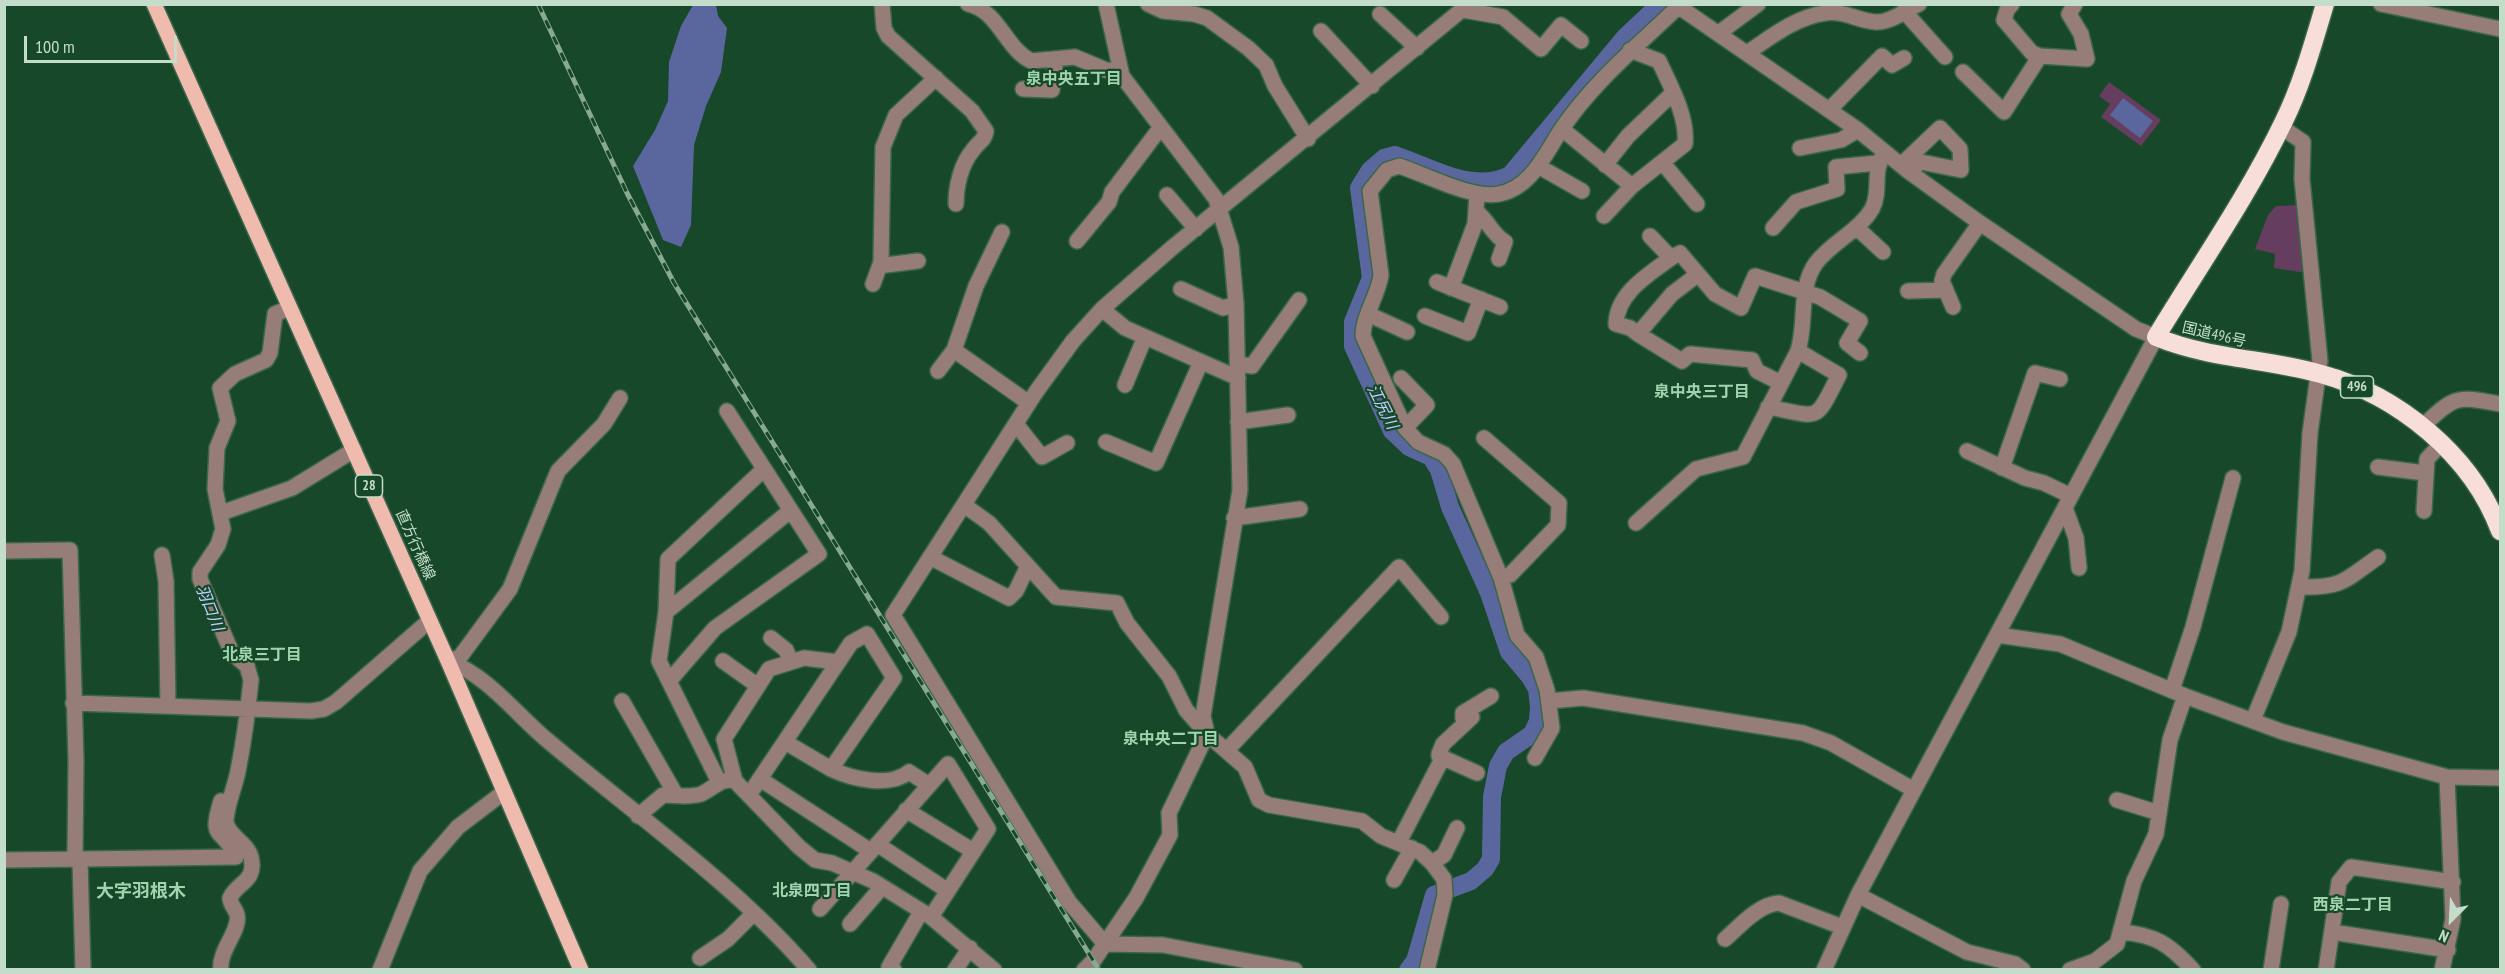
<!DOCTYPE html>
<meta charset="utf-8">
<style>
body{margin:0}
#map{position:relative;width:2505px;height:974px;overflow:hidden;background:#174829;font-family:"PT Sans Narrow",sans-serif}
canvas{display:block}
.frame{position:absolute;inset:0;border:6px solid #c4ddca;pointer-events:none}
.north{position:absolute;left:2421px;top:890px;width:60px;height:60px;-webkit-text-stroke:4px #174829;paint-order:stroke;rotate:204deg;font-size:16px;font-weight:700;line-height:24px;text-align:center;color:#c4ddca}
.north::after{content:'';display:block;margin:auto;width:21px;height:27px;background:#c4ddca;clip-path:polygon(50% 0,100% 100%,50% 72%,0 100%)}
.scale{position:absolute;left:24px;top:36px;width:153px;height:27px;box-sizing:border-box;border:3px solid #c4ddca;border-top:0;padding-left:8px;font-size:18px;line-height:21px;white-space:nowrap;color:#c4ddca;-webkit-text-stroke:4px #174829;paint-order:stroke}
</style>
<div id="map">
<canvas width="2505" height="974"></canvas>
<div class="frame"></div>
<div class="north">N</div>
<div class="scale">100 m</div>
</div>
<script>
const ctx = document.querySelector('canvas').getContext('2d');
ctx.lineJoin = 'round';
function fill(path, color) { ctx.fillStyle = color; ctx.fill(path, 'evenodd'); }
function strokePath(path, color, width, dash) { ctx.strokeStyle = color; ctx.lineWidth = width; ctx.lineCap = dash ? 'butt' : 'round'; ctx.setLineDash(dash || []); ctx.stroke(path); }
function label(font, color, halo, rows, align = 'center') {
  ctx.font = font + ' "PT Sans Narrow","Noto Sans JP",sans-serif'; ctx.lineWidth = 4.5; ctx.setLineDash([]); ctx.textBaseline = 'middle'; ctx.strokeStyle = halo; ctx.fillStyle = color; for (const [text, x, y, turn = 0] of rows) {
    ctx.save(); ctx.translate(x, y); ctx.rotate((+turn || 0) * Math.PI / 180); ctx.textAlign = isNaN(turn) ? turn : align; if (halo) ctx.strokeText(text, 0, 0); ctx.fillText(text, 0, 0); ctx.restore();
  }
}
const green = new Path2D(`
 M 2109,82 L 2161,120 L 2141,146 L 2101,117 L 2110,104 L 2099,96 Z
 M 2301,205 L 2307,273 L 2274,268 L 2275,254 L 2255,249 L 2268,215 L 2276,206 Z`);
const water = new Path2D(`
 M 693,5 L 716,5 L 718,16 L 727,28 L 721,72 L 706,106 L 694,145 L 691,225 L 681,247 L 663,240 L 633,166 L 655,130 L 668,101 L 669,62 L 681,26 Z
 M 2123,98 L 2153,121 L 2140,138 L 2110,115 Z`);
const river = new Path2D(`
 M 1408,970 L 1415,961 L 1434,895 L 1471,881 L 1485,869 L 1491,859 L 1492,797 L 1498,766 L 1506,752 L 1532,734 L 1538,721 L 1539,707 L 1537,689 L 1530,677 L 1509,652 L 1489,593 L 1450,507 L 1439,470 L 1431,457 L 1409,447 L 1392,431 L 1353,346 L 1353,322 L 1371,278 L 1359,188 L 1370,170 L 1384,158 L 1395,155 C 1431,167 1472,194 1510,175 L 1625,37 L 1660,4`);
const minor = new Path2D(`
 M 882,4 L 884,28 L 888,36 L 972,111 L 986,131 C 985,141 978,142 973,150 C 961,164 956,186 956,204
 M 968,4 C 999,11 1005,48 1031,61 L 1075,57 L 1106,70 L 1121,71
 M 1148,4 L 1163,11 L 1194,14 L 1207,18 L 1248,48 L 1266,65 L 1275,86 L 1308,139
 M 1675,4 L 1858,130 L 1908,171 L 1980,223 L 2136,329 L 2156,337 L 1858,895 L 1824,970
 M 2012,4 L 2007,10 L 2004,20 L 2032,53 L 2040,56 L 2087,59 L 2081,34 L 2069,14 L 2075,4
 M 2381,4 L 2500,29
 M 1463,10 L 1503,17 L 1541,49 L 1561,25 L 1581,41
 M 1904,11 L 1945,57
 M 1380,14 L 1417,48
 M 1321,31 L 1372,86
 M 1719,33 L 1758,4
 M 1747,53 C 1771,37 1796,17 1825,13 C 1844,10 1858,21 1876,22 C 1890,23 1906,10 1919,4
 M 1963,72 L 2004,112 L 2040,56
 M 1023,89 L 1052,90 L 1056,59
 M 1829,110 L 1882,56 L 1892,65 L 1904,58
 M 1562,129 L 1632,186 L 1685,144 C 1688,117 1670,85 1659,61 L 1630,50
 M 1800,148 L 1841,140 L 1858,130
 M 1662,162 L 1697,204
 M 1605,165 L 1628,136 L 1673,93
 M 1901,165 L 1940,128 L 1960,149 L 1961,170 L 1921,162 L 1908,171
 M 1538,166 L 1582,191
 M 1167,195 L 1196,229
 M 1477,212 C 1489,222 1492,234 1505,242 L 1499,259
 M 1604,216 L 1632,186
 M 1856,227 L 1883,252
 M 1773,228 L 1796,202 L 1837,189 L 1836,167 L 1877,163
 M 1650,236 L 1671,258 L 1680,253 L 1715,294 L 1741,308 L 1755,276 L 1820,297 L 1860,321 L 1847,343 L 1860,353
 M 1077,241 L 1109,202 L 1112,192 L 1161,127
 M 881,262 L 886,265 L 918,261
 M 1697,275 L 1672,294 L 1638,334 L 1682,361 L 1690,354 L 1752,360 L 1757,371 L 1781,383
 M 1437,282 L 1500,307
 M 873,284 L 881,262 L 883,147 L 896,115 L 936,78
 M 1451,288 L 1475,224 L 1477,194
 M 1181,289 L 1223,308 L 1236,304
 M 1908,291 L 1946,290
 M 1953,307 L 1942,281 L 1944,274 L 1980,223
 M 1102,309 L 1125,328 L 1238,378
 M 1368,314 L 1407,332
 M 1425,316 L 1468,333 L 1481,299
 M 1638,334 L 1630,328 L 1616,324 C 1617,293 1648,275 1671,258
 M 954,350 L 976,286 L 1002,232
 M 1238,364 L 1252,366 L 1299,300
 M 938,371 L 954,350 L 1029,403
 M 1401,378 L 1427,405 L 1405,428
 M 1125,385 L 1145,337
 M 1768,407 C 1821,417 1814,424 1839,375 L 1798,351
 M 1238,422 L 1288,415
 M 1016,424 L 1042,457 L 1067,443
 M 2423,426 C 2456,395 2456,396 2500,404
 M 1484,438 L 1559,503 L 1558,525 L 1510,575 L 1501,578 L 1517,635 L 1536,657 L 1547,690 L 1552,728 L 1535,758
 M 1106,442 L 1156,463 L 1201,362
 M 1967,451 L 2025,478 L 2044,483 L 2071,496
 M 2378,467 L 2425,473
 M 2002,468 L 2035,373 L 2060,379
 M 964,505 L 989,523 L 1056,597 L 1117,603 L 1127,623 L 1169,676 L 1186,710 L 1207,734 L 1245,767 L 1259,800 L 1269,805 L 1362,821 L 1381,836 L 1420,852 L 1432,863 L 1444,879 L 1445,895 L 1427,970
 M 2065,508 L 2076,538 L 2079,568
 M 2424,511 L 2427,459 L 2441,444
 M 224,512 L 292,488 L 354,450
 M 1234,518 L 1300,509
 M 1636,523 L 1696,469 L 1743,457 L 1798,351 C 1807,322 1798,288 1816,263 C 1832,242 1859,231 1872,209 C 1882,190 1871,172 1885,152
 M 4,551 L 70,550 L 76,761 L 75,859
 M 162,555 L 166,581 L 168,706
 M 930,557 L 1009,598 L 1016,591 L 1028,566
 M 1501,578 L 1453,464 L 1444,454 L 1418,442 L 1405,428 L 1363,336 C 1363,315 1378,296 1381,275 L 1370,191 L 1387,170 L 1399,166 C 1427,175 1471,199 1499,194 C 1531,188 1545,154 1561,130 C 1594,81 1639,45 1681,4
 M 2299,587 C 2343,588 2344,581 2378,557
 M 666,612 L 790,511
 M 1997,635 L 2060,644 L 2185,696 L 2283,732 L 2447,777 L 2500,778
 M 771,638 L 786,650 L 791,662
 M 448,661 C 487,675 516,714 547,740 C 633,813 736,885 809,970
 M 448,661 L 460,657 L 510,589 L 558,471 L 604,424 L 620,398
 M 723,661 L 758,686
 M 670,680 L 715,628 L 819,554 L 727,411
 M 2172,690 L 2193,627 L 2233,478
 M 622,701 L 676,795
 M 1549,701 L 1583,698 L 1803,733 L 1831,743 L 1914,790
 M 73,703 L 311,711 L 324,709 L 336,702 L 429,621
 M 1463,719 L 1463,713 L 1491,696
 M 2253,720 L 2289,632 L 2302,571 L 2310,433 L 2320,361 L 2302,179 L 2303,142 L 2281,127
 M 785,742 L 831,769
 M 1227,750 L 1399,567 L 1441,617
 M 1439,756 L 1477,773
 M 760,779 L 869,850
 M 735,781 L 724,739 L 769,669 L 804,658 L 838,662
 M 719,782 L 659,661 L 666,612 L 668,559 L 763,470
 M 749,795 L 851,643 L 867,634 L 894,678 L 831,769 C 852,779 889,788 909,772 L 929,785
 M 2117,800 L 2159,813
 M 906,810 L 973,851
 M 638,816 L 663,795 C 675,795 689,798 701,794 C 713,789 721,777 735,781 L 799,847 L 815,860 L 832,863 L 873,881 L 931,917 L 994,970
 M 1399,842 L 1441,761 L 1439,754 L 1443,744 L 1472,717
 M 877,844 L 948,891
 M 4,860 L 236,857 C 223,826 208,843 221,801
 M 80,860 L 83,970
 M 1432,863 L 1444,855 L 1457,828
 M 1394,880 L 1412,848
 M 1858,895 L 1967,952 L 2015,964 L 2023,970
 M 820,909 L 948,764 L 988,829 L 931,917
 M 850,924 L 882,887
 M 2121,932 C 2156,935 2169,944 2193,970
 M 2332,932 L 2448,950
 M 1725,939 C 1740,926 1759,904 1779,903 L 1842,927
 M 1105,944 L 1069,902 L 893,615 L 1036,392 L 1073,341 L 1102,309 L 1173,247 L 1469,4
 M 1105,944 L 1163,945 L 1295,970
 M 700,958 L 728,939 L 754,913
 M 221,970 C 218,951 241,930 237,915 C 236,909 230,905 230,898 C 237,882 257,882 251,857 C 248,843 225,834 226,820 C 227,804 235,787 238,771 C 244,741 248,710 251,680 L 247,666 L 232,653 L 200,579 L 200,572 L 218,545 L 223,529 L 215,489 L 217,448 L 228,421 L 220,388 L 235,374 L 266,360 L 270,353 L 275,314 L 289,308
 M 380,970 L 420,871 L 458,827 L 504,792
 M 894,970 L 889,967 L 921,912
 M 955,970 L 970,948
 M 1084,970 L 1094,960 L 1136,898 L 1170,835 L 1169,813 L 1207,734 L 1203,716 L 1240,490 L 1236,304 L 1231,247 L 1216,199 L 1122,76 L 1106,4
 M 2070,970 L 2095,961 L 2117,944 L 2134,881 L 2156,834 L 2170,740 L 2185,696
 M 2271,970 L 2281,904
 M 2326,970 L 2339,882 L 2351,867 L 2453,882
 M 2442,970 L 2453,919 L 2447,777`);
const major = new Path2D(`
 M 154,4 L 448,661 L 581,970`);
const highway = new Path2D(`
 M 2325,4 C 2313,44 2302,84 2284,121 C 2248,196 2199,266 2156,337 C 2213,360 2265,358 2321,374 C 2398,395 2472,455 2500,531`);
const rail = new Path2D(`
 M 538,4 L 627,193 L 674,283 L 1099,970`);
const shields = [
 [2357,387,33],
 [369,486,27]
];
const shieldNames = [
 ["496",2357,387],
 ["28",369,486]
];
const streetNames = [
 ["国道496号",2214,335,13],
 ["直方行橋線",415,545,66]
];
const neighbourhoodNames = [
 ["泉中央五丁目",1074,79],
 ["泉中央三丁目",1702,392],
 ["北泉三丁目",262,655],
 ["泉中央二丁目",1171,739],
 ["北泉四丁目",812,891],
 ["西泉二丁目",2353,905]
];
const waterNames = [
 ["江尻川",1382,407,63],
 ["羽口川",209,608,68]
];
const quarterNames = [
 ["大字羽根木",141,892]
];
fill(green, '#653d5f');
fill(water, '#5a679e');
strokePath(river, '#5a679e', 18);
strokePath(minor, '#3a6649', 18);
strokePath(major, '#3a6649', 18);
strokePath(highway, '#3a6649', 21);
strokePath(minor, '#977d77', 15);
strokePath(major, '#f0bbaf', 15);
strokePath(highway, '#f8ded8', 18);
strokePath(rail, '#88a992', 5);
strokePath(rail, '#174829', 3, [9]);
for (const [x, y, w] of shields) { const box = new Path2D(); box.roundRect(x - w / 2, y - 11, w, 22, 4.5); ctx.fillStyle = '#174829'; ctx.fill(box); strokePath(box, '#c4ddca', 1.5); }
label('bold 14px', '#c4ddca', null, shieldNames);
label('15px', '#c4ddca', '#174829', streetNames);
label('bold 16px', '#a0d4ae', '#174829', neighbourhoodNames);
label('italic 16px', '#bfcdff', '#174829', waterNames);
label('bold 18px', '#a0d4ae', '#174829', quarterNames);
</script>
